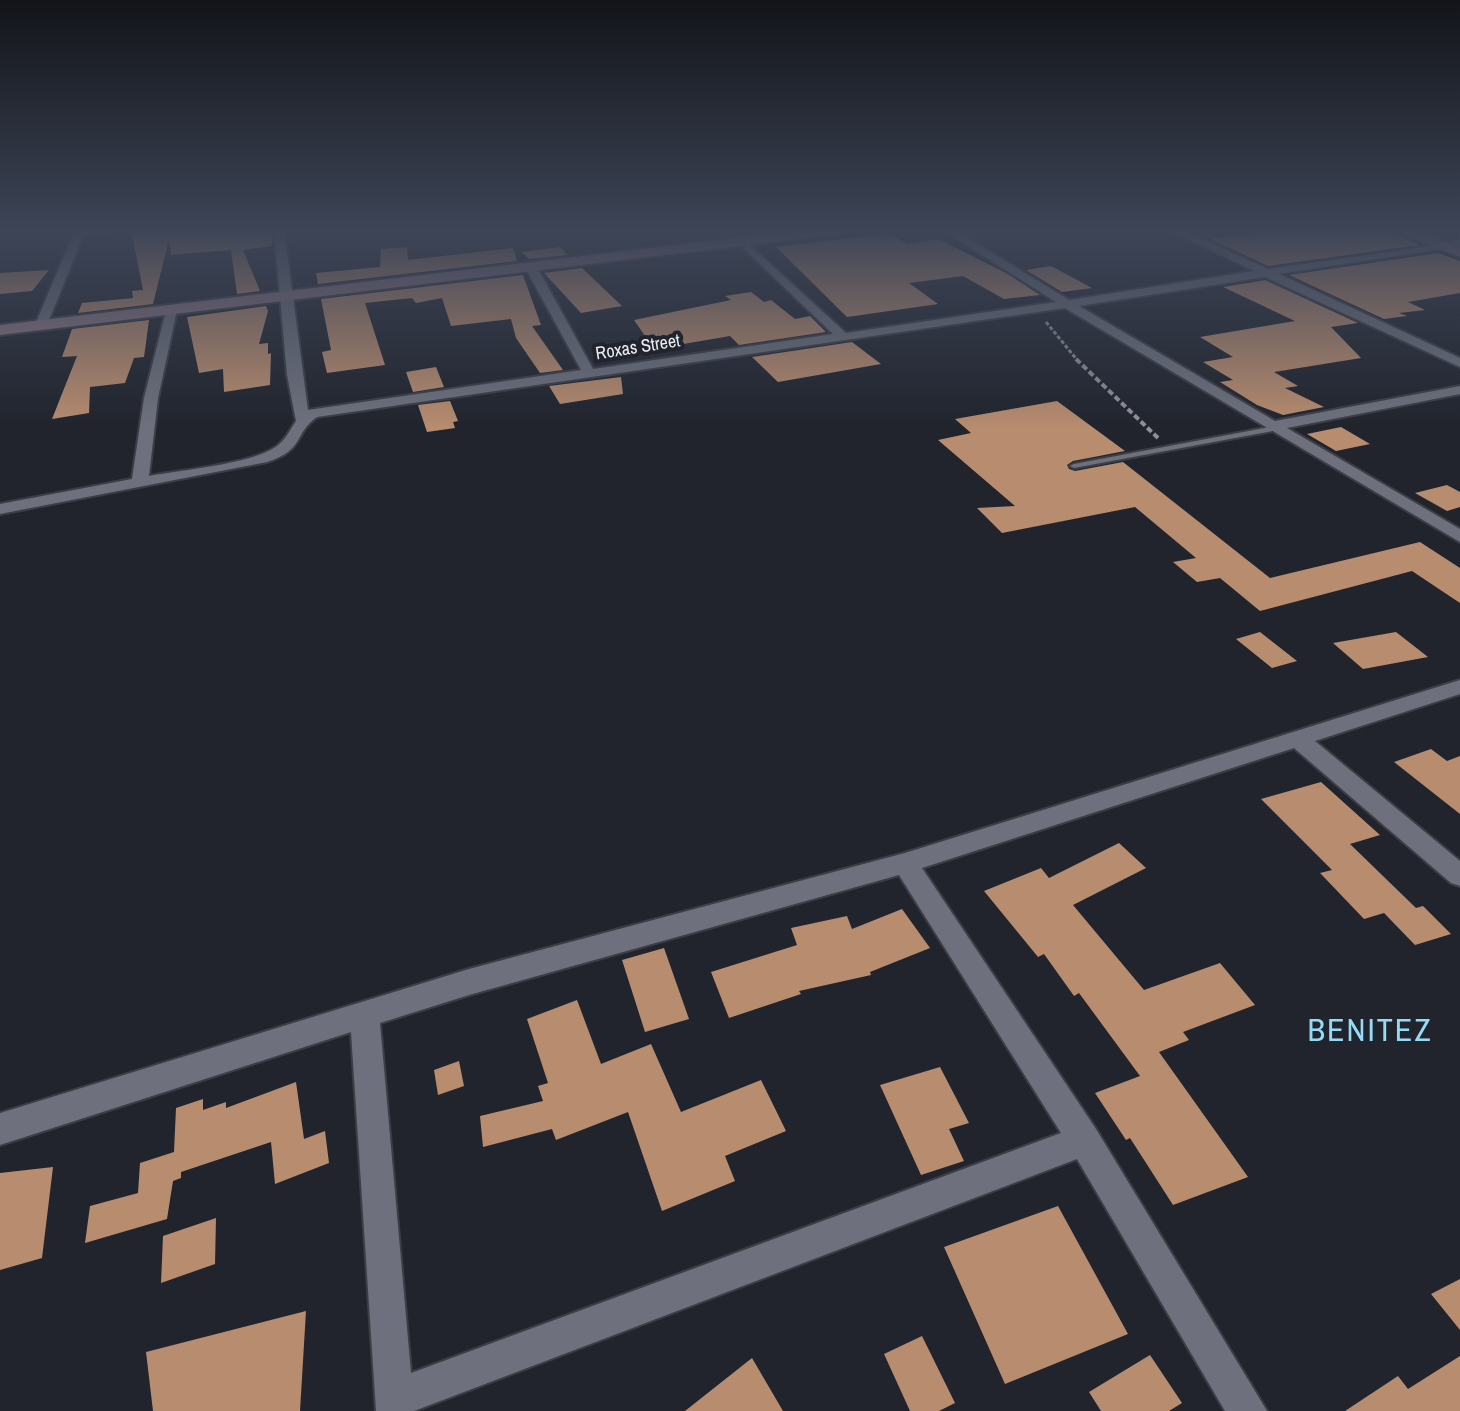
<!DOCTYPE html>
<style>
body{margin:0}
canvas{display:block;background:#21242d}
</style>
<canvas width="1460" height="1411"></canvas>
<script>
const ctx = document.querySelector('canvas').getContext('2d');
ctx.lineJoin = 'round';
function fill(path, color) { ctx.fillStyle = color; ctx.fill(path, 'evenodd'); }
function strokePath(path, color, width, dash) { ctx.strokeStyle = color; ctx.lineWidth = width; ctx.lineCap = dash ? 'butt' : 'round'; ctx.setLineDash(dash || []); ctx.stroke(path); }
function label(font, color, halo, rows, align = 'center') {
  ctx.font = font + ' "Archivo Narrow",sans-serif'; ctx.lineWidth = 8; ctx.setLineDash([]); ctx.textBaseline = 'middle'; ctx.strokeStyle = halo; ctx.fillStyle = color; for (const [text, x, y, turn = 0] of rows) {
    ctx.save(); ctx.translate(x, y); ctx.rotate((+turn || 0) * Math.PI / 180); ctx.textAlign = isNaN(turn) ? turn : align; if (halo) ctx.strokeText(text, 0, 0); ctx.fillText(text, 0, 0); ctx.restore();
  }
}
const building = new Path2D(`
 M 168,230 L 271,230 L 272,246 L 243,250 L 260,291 L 237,294 L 231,250 L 171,255 L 169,239 L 153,304 L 78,313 L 82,303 L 133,298 L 132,291 L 143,290 L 132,234 Z
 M 1278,230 L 1388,230 L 1420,245 L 1268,266 L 1210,239 Z
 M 890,233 L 907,244 L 938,239 L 1006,273 L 1040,295 L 1004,299 L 963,276 L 909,283 L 938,304 L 847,317 L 776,247 Z
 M 407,247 L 408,260 L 513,248 L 517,261 L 318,284 L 316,273 L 380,267 L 381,249 Z
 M 560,247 L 568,255 L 529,259 L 522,252 Z
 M 1438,253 L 1460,261 L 1460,293 L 1408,302 L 1425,310 L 1399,313 L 1407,316 L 1384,319 L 1289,275 Z
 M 1051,266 L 1092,288 L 1062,292 L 1026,270 Z
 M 582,268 L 622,306 L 581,313 L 544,273 Z
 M 49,270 L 32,291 L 0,294 L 0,273 Z
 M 523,275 L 541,325 L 532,326 L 563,370 L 540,373 L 516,338 L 511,319 L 451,326 L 442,298 L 416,303 L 412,298 L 365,303 L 385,365 L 327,373 L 322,352 L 331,350 L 321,299 Z
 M 1265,280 L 1358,323 L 1331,327 L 1361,358 L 1274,372 L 1298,386 L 1285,388 L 1324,407 L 1283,415 L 1257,405 L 1220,382 L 1233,380 L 1203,362 L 1233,357 L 1200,337 L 1295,321 L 1223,287 Z
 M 751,292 L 764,302 L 771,300 L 795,319 L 810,316 L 826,332 L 739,345 L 730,336 L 654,349 L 634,320 L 731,300 L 725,296 Z
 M 266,306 L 268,311 L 259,344 L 268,343 L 268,354 L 271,353 L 270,385 L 224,392 L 223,369 L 199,373 L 187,317 Z
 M 149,320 L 144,357 L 134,358 L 125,383 L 90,387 L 89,413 L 52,419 L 77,356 L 62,357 L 72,329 Z
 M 852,342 L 881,364 L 778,382 L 752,357 Z
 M 436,367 L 444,387 L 413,392 L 406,372 Z
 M 621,377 L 623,394 L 560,404 L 549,386 Z
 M 450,401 L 458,421 L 453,422 L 455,428 L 427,432 L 418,405 Z
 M 1057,401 L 1125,451 L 1073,461 L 1067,465 L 1069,469 L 1075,471 L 1123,462 L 1270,578 L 1420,542 L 1460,568 L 1460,603 L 1412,571 L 1260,611 L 1220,578 L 1197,582 L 1173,562 L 1196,558 L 1135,507 L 1002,533 L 977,508 L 1015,506 L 938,440 L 971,433 L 955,419 Z
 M 1341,427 L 1370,444 L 1336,451 L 1307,434 Z
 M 1447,485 L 1460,492 L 1460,507 L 1447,511 L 1415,493 Z
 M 1260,632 L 1297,661 L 1272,668 L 1236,639 Z
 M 1396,632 L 1428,657 L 1363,669 L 1333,643 Z
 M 1431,749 L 1447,761 L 1460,756 L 1460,814 L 1394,762 Z
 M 1321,782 L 1380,835 L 1350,844 L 1416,908 L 1423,906 L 1451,934 L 1415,945 L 1384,913 L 1364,919 L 1320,873 L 1332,870 L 1261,799 Z
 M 1119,843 L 1146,868 L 1073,905 L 1144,990 L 1220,963 L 1255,1005 L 1183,1032 L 1189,1040 L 1159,1052 L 1248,1177 L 1173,1205 L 1130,1138 L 1126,1140 L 1095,1093 L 1140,1076 L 1079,993 L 1074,996 L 1044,954 L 1038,957 L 984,891 L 1041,868 L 1049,878 Z
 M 902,909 L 930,948 L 870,972 L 871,975 L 799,991 L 801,994 L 729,1018 L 711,972 L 797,945 L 791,928 L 847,916 L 852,929 Z
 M 664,948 L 689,1019 L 645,1032 L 622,960 Z
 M 577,1000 L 601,1064 L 651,1044 L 681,1112 L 761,1080 L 786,1131 L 725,1156 L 735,1181 L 662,1211 L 628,1112 L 556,1140 L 552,1129 L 483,1147 L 480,1116 L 543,1101 L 538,1086 L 548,1083 L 527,1019 Z
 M 459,1061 L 464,1086 L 438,1095 L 434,1070 Z
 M 940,1067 L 969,1123 L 949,1129 L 964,1161 L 921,1175 L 880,1085 Z
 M 296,1082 L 304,1139 L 325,1131 L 329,1163 L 275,1184 L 271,1142 L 181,1172 L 181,1178 L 173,1181 L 167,1219 L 85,1243 L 90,1206 L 138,1193 L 140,1163 L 174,1152 L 176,1108 L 203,1099 L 203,1110 L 226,1102 L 226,1108 Z
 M 53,1167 L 42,1258 L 0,1270 L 0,1173 Z
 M 1058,1206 L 1128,1334 L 1005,1384 L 944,1247 Z
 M 216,1218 L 215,1264 L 161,1283 L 163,1236 Z
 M 1460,1279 L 1460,1330 L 1431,1294 Z
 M 306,1311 L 300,1411 L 153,1411 L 146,1352 Z
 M 922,1336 L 955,1403 L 939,1411 L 910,1411 L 884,1354 Z
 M 1150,1355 L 1182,1403 L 1169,1411 L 1101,1411 L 1089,1392 Z
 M 1460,1356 L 1460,1411 L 1345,1411 L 1398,1376 L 1408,1389 Z
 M 752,1358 L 783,1411 L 685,1411 Z`);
const pathFar1 = new Path2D(`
 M 1046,322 L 1078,361`);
const path = new Path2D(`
 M 1076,359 L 1158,438`);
const service = new Path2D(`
 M 1275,426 L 1279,428 L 1278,430 L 1074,468 L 1070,466 L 1074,464 Z`);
const minor = new Path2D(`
 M 75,230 L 111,230 L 83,236 L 47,325 L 36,328 L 35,325 Z
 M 274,230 L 284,230 L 308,410 L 581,370 L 525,267 L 531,264 L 537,267 L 593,369 L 833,334 L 739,244 L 739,240 L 743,239 L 846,333 L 1056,302 L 943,230 L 955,230 L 1069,300 L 1254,271 L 1170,230 L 1183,230 L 1268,269 L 1445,244 L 1445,248 L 1441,249 L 1279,274 L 1460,358 L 1460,367 L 1265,277 L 1079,306 L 1275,421 L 1460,386 L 1460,394 L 1287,428 L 1460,529 L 1460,542 L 1065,308 L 317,417 C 294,433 305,450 267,462 L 0,514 L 0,504 L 132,479 L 144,398 L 167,307 L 177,310 L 158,398 L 149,476 C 182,470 252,464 277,446 C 286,439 290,430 296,421 L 287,375 Z
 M 1460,680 L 1460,694 L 1315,741 L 1460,861 L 1460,886 L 1451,883 L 1294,748 L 922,868 L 1096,1129 L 1267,1411 L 1225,1411 L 1077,1159 L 414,1411 L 376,1411 L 351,1032 L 0,1145 L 0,1113 L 469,969 L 905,853 ZM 899,875 L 1061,1133 L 411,1373 L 380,1023 L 469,995 Z`);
const tertiary = new Path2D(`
 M 1460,239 L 1460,247 L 1441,250 L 1435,246 Z`);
const secondary = new Path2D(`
 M 803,230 L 846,230 L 839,234 L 0,335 L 0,325 Z
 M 1391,230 L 1411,230 L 1460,248 L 1460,257 Z`);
const farStreetnames = [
 ["Roxas Street",638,348,-9]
];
const nearQuarternames = [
 ["BENITEZ",1370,1032]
];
fill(building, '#b88c6f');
strokePath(service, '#3c3e46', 4);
strokePath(minor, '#3c3e46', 4);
strokePath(tertiary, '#3c3e46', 4);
strokePath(secondary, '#3c3e46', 4);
strokePath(pathFar1, '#8f9199', 3, [4, 2]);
strokePath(path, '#8f9199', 4, [6, 3]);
fill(service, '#6e717d');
fill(minor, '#6e717d');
fill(tertiary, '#6e717d');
fill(secondary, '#8b7682');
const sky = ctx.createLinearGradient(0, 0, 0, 428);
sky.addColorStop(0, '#121419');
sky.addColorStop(0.54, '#3d4557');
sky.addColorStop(1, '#3d455700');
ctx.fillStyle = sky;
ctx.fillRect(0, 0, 1460, 428);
label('18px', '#ebedf4', '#21242d', farStreetnames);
ctx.letterSpacing = '2px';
label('32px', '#94dbf6', '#21242d', nearQuarternames);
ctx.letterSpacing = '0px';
</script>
